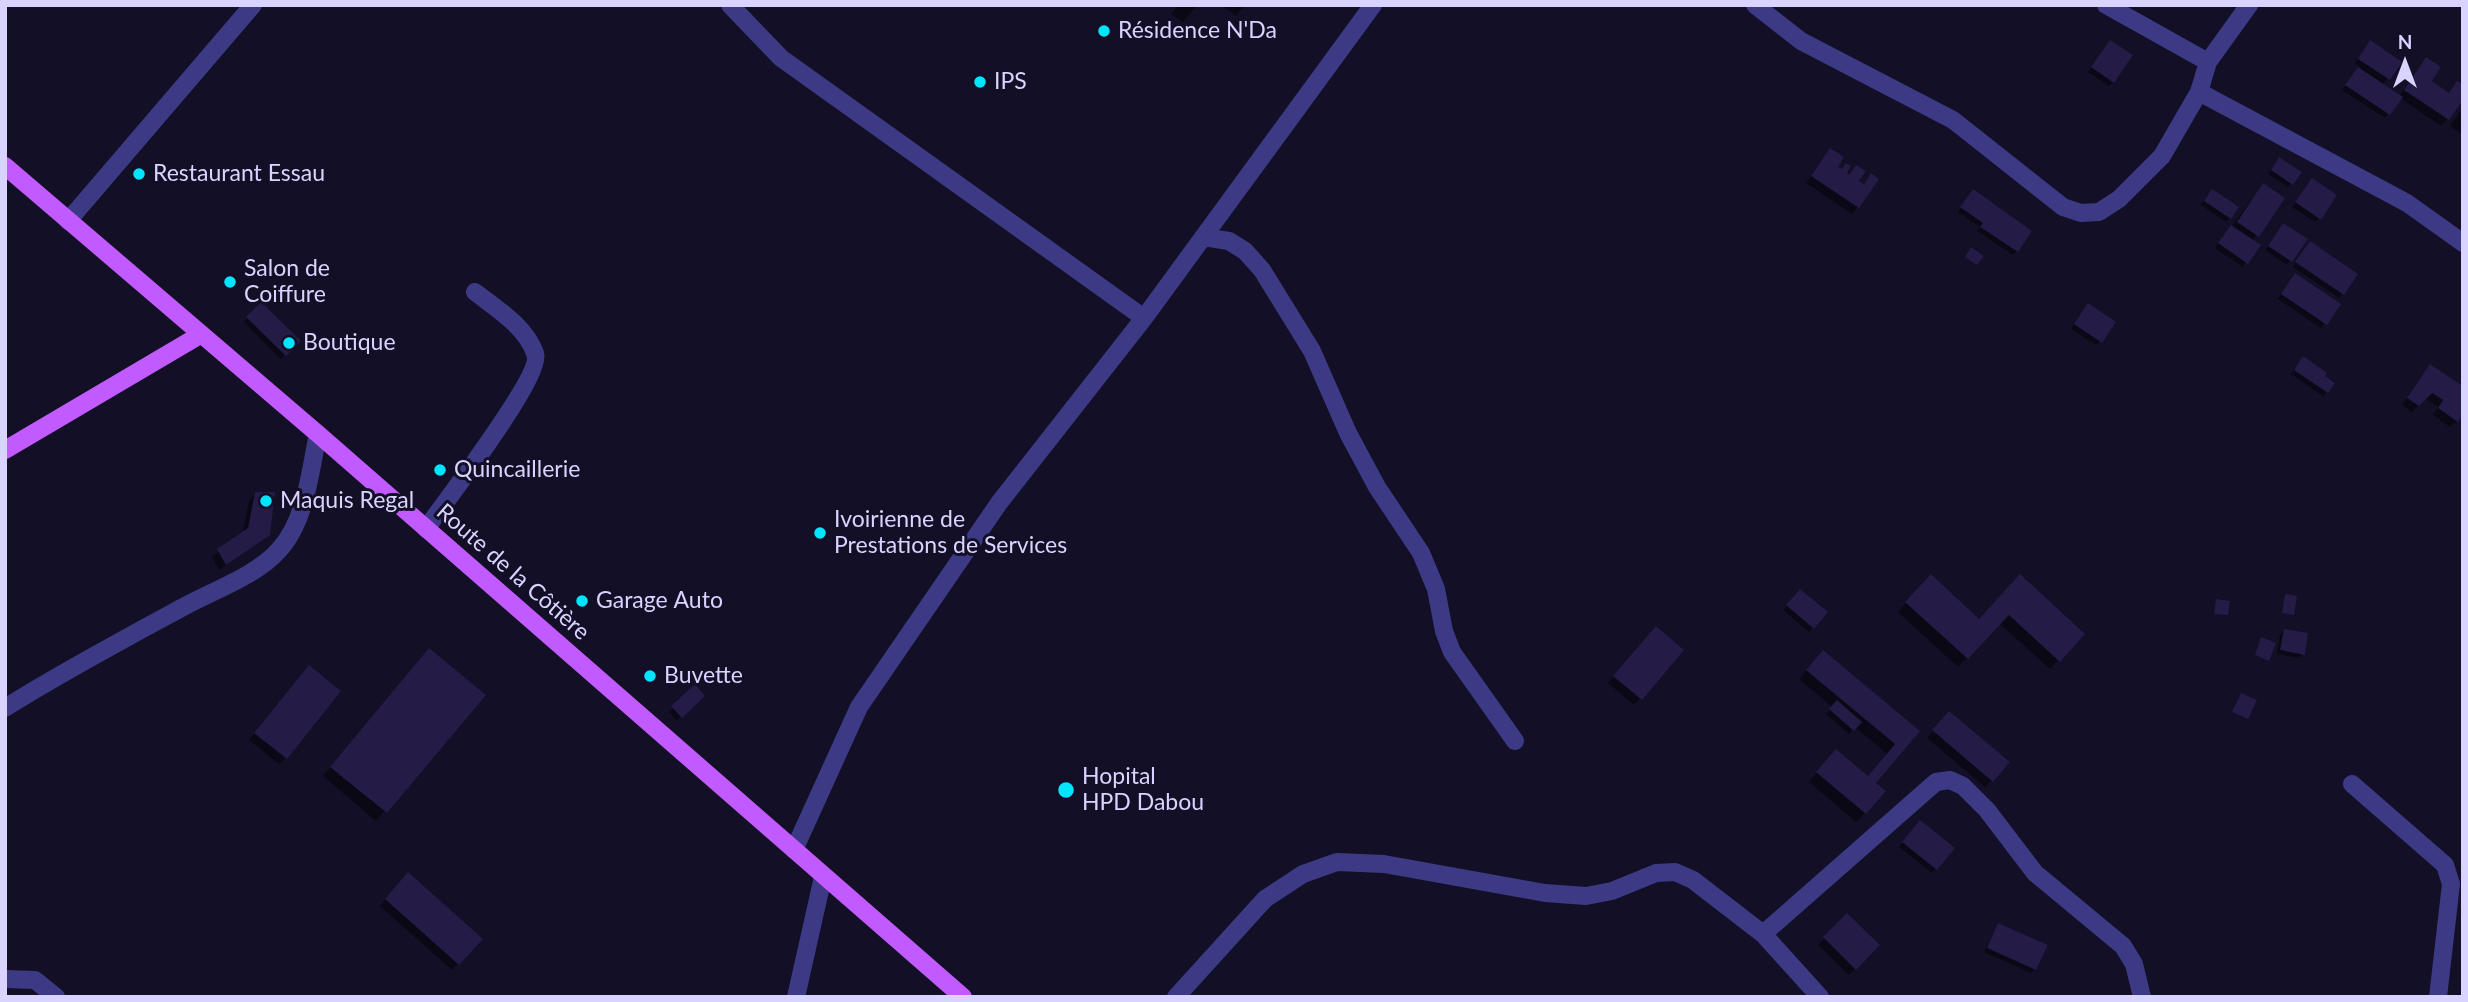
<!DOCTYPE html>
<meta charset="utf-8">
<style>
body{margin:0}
#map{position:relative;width:2468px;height:1002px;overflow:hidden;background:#130f26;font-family:Lato,sans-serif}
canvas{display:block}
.frame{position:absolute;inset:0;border:7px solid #d9d4ff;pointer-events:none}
.north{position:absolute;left:2370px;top:28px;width:70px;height:70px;-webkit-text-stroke:5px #130f26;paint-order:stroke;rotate:0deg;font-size:19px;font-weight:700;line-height:28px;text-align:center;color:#d9d4ff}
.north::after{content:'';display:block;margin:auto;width:24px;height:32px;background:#d9d4ff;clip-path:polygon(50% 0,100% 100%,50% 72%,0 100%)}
</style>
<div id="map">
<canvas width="2468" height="1002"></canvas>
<div class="frame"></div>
<div class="north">N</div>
</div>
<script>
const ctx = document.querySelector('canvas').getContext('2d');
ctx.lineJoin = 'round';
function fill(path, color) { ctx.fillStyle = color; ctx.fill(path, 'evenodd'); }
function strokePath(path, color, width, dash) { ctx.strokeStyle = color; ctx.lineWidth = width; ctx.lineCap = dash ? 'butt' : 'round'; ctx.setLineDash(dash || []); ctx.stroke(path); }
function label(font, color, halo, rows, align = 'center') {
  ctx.font = font + ' Lato,sans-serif'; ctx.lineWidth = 6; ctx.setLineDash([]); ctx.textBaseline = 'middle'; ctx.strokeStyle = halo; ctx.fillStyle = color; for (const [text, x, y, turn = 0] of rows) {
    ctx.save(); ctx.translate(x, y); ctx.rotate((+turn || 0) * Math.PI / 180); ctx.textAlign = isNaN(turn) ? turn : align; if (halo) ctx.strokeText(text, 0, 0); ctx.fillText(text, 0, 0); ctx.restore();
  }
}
const shadow = new Path2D(`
 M 1178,5 L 1197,5 L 1183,22 L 1171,14 Z
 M 1221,5 L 1241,5 L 1243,7 L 1236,16 Z
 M 2106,46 L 2113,82 L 2109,86 L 2088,72 Z
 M 2367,46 L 2400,62 L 2382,85 L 2399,96 L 2426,59 L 2429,81 L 2448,94 L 2458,83 L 2463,96 L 2447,119 L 2441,126 L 2400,98 L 2385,118 L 2342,90 L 2360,67 L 2355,63 Z
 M 2463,108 L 2463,135 L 2450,126 Z
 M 1830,150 L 1835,167 L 1848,176 L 1856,167 L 1857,182 L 1862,186 L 1871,176 L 1858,207 L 1852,214 L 1806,183 Z
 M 2276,163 L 2292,183 L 2288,187 L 2268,174 Z
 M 2308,184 L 2319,218 L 2315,222 L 2292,207 Z
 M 2259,190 L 2283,198 L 2252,241 L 2243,267 L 2215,248 Z
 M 1969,195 L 2017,251 L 2013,255 L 1977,231 L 1980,227 L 1958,212 Z
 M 2208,195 L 2230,218 L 2226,222 L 2201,205 Z
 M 2280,229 L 2306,240 L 2287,265 L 2265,250 Z
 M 2306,248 L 2356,274 L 2339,298 L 2293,267 Z
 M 2291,280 L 2339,305 L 2321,328 L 2278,299 Z
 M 261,304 L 299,341 L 281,359 L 244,322 Z
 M 2085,309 L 2100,341 L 2096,345 L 2071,329 Z
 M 2299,362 L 2322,376 L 2327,392 L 2323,396 L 2291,374 Z
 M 2430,366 L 2457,421 L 2450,427 L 2433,415 L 2438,407 L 2425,398 L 2412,412 L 2402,405 Z
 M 255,494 L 268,535 L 219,570 L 212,557 L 243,533 L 249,501 Z
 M 1922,585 L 1979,621 L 2011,586 L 2058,660 L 2050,669 L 1999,623 L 1958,667 L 1898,612 Z
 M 1796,595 L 1826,613 L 1809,632 L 1783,610 Z
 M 2284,631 L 2303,654 L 2299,658 L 2277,654 L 2280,635 Z
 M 1650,634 L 1682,650 L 1634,705 L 1608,683 Z
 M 421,659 L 483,695 L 376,821 L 323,776 Z
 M 1814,661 L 1917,731 L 1874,783 L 1865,813 L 1856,822 L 1809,782 L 1827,760 L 1867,777 L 1887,754 L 1855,727 L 1849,734 L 1826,714 L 1832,707 L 1799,679 Z
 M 302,674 L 286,758 L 279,764 L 249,740 Z
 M 695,687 L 703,695 L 677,721 L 669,712 Z
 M 1943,720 L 1992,780 L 1985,787 L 1927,738 Z
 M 1916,826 L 1953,848 L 1932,873 L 1899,847 Z
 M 402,881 L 458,964 L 452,970 L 380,906 Z
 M 1847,915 L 1878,945 L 1849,975 L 1818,945 Z
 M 1999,925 L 2035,969 L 2031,973 L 1984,952 Z`);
const building = new Path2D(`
 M 2110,40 L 2133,55 L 2114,83 L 2091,67 Z
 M 2370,40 L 2402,62 L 2390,80 L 2358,59 Z
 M 2426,57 L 2441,67 L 2432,81 L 2449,93 L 2457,81 L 2463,84 L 2463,100 L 2449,120 L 2404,90 Z
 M 2358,67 L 2403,97 L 2390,115 L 2345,85 Z
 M 1830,148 L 1844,157 L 1838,167 L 1842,169 L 1846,163 L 1851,166 L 1847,173 L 1849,175 L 1856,165 L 1866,171 L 1859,181 L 1864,184 L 1871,173 L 1879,179 L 1859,208 L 1811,176 Z
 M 2279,157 L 2302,172 L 2293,185 L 2271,170 Z
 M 2312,178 L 2337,195 L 2321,220 L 2295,202 Z
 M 2263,183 L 2285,198 L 2259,237 L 2237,222 Z
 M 1973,189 L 2032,231 L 2018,252 L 1980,227 L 1983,223 L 1960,207 Z
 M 2212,189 L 2239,207 L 2231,219 L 2204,201 Z
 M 2283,223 L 2308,239 L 2292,262 L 2268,246 Z
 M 2231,225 L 2261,245 L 2248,264 L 2218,243 Z
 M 2310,241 L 2358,274 L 2344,295 L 2295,262 Z
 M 1971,247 L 1984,256 L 1977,265 L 1965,257 Z
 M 2295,273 L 2341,304 L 2327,325 L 2281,294 Z
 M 261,302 L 301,341 L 286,356 L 246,317 Z
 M 2088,303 L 2116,322 L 2102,343 L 2074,324 Z
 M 2303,356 L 2327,373 L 2325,376 L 2335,383 L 2328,393 L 2294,370 Z
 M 2430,364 L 2463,386 L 2463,415 L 2458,422 L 2438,408 L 2443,400 L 2432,393 L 2419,406 L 2407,398 Z
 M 255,492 L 275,492 L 270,535 L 226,565 L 217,549 L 248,528 Z
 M 1931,574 L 1979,619 L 2020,574 L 2085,634 L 2060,662 L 2009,615 L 1968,659 L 1905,602 Z
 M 1800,589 L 1828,612 L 1814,629 L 1786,605 Z
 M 2285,594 L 2297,596 L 2294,615 L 2282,613 Z
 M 2216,599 L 2230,601 L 2228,615 L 2214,614 Z
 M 1656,626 L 1684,650 L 1642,700 L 1613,676 Z
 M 2284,629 L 2308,633 L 2305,655 L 2280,650 Z
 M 2261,637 L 2276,643 L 2269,661 L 2255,655 Z
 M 429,648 L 486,695 L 387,813 L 330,767 Z
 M 1823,650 L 1920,731 L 1876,783 L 1886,791 L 1866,814 L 1816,772 L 1836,749 L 1868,776 L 1895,744 L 1806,670 Z
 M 309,665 L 341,691 L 287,759 L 254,733 Z
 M 695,684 L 705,696 L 682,718 L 671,706 Z
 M 2241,693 L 2257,700 L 2248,719 L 2232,712 Z
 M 1837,700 L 1862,722 L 1854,731 L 1829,709 Z
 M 1949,711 L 2010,762 L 1993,782 L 1932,730 Z
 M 1920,820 L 1955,848 L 1937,870 L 1902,842 Z
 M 408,872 L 483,939 L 459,965 L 385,899 Z
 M 1847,913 L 1880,945 L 1856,970 L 1823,937 Z
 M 1998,923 L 2048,945 L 2036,970 L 1987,948 Z`);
const minor = new Path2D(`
 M 730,5 L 781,58 L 1144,318
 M 1755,5 L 1801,41 L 1953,120 L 2063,207 L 2081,213 L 2099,212 L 2119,199 L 2162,156 L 2199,92 L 2208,62 L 2249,5
 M 2106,5 L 2208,62
 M 2199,92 L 2407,203 L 2463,243
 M 68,221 L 253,5
 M 1203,237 L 1229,241 L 1245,251 L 1262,270 L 1312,351 L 1348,433 L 1377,487 L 1421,553 L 1436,589 L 1444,631 L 1452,652 L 1515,741
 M 426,529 C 444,503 544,374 535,353 C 525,326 497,309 475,292
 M 5,708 C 64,671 126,638 187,605 C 217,589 257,575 279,550 C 306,521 310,471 318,434
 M 2352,784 L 2445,865 L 2451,884 L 2438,997
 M 794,850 L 859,707 L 999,503 L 1144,318 L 1373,5
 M 1763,934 L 1936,782 L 1950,780 L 1963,786 L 1987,810 L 2035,873 L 2123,946 L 2134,964 L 2142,997
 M 5,979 L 35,980 L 56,997
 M 796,997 L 823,877
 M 1176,997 L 1265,899 L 1303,874 L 1337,862 L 1384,864 L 1545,893 L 1586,896 L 1612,891 L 1656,873 L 1675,872 L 1693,880 L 1763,934 L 1820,997`);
const major = new Path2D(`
 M 5,166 L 318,434 L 963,997
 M 5,450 L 200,335`);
const markers = [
 [1104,31,7,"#00e5ff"],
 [980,82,7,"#00e5ff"],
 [139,174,7,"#00e5ff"],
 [230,282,7,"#00e5ff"],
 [289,343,7,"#00e5ff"],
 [440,470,7,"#00e5ff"],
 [266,501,7,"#00e5ff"],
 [820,533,7,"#00e5ff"],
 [582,601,7,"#00e5ff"],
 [650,676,7,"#00e5ff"],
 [1066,790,9,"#00e5ff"]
];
const poiNames = [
 ["Résidence N'Da",1118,31],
 ["IPS",994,82],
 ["Restaurant Essau",153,174],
 ["Salon de",244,269],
 ["Coiffure",244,295],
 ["Boutique",303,343],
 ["Quincaillerie",454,470],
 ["Maquis Regal",280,501],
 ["Ivoirienne de",834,520],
 ["Prestations de Services",834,546],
 ["Garage Auto",596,601],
 ["Buvette",664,676],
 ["Hopital",1082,777],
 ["HPD Dabou",1082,803]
];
const streetNames = [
 ["Route de la Côtière",513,572,41]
];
fill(shadow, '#0007');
fill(building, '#241b47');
strokePath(minor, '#3d3a85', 18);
strokePath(major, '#c25bff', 18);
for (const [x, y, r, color] of markers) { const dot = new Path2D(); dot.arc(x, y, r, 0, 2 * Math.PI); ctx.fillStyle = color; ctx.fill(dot); strokePath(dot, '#130f26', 2.5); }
label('23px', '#d9d4ff', '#130f26', poiNames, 'left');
label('23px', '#d9d4ff', '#130f26', streetNames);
</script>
